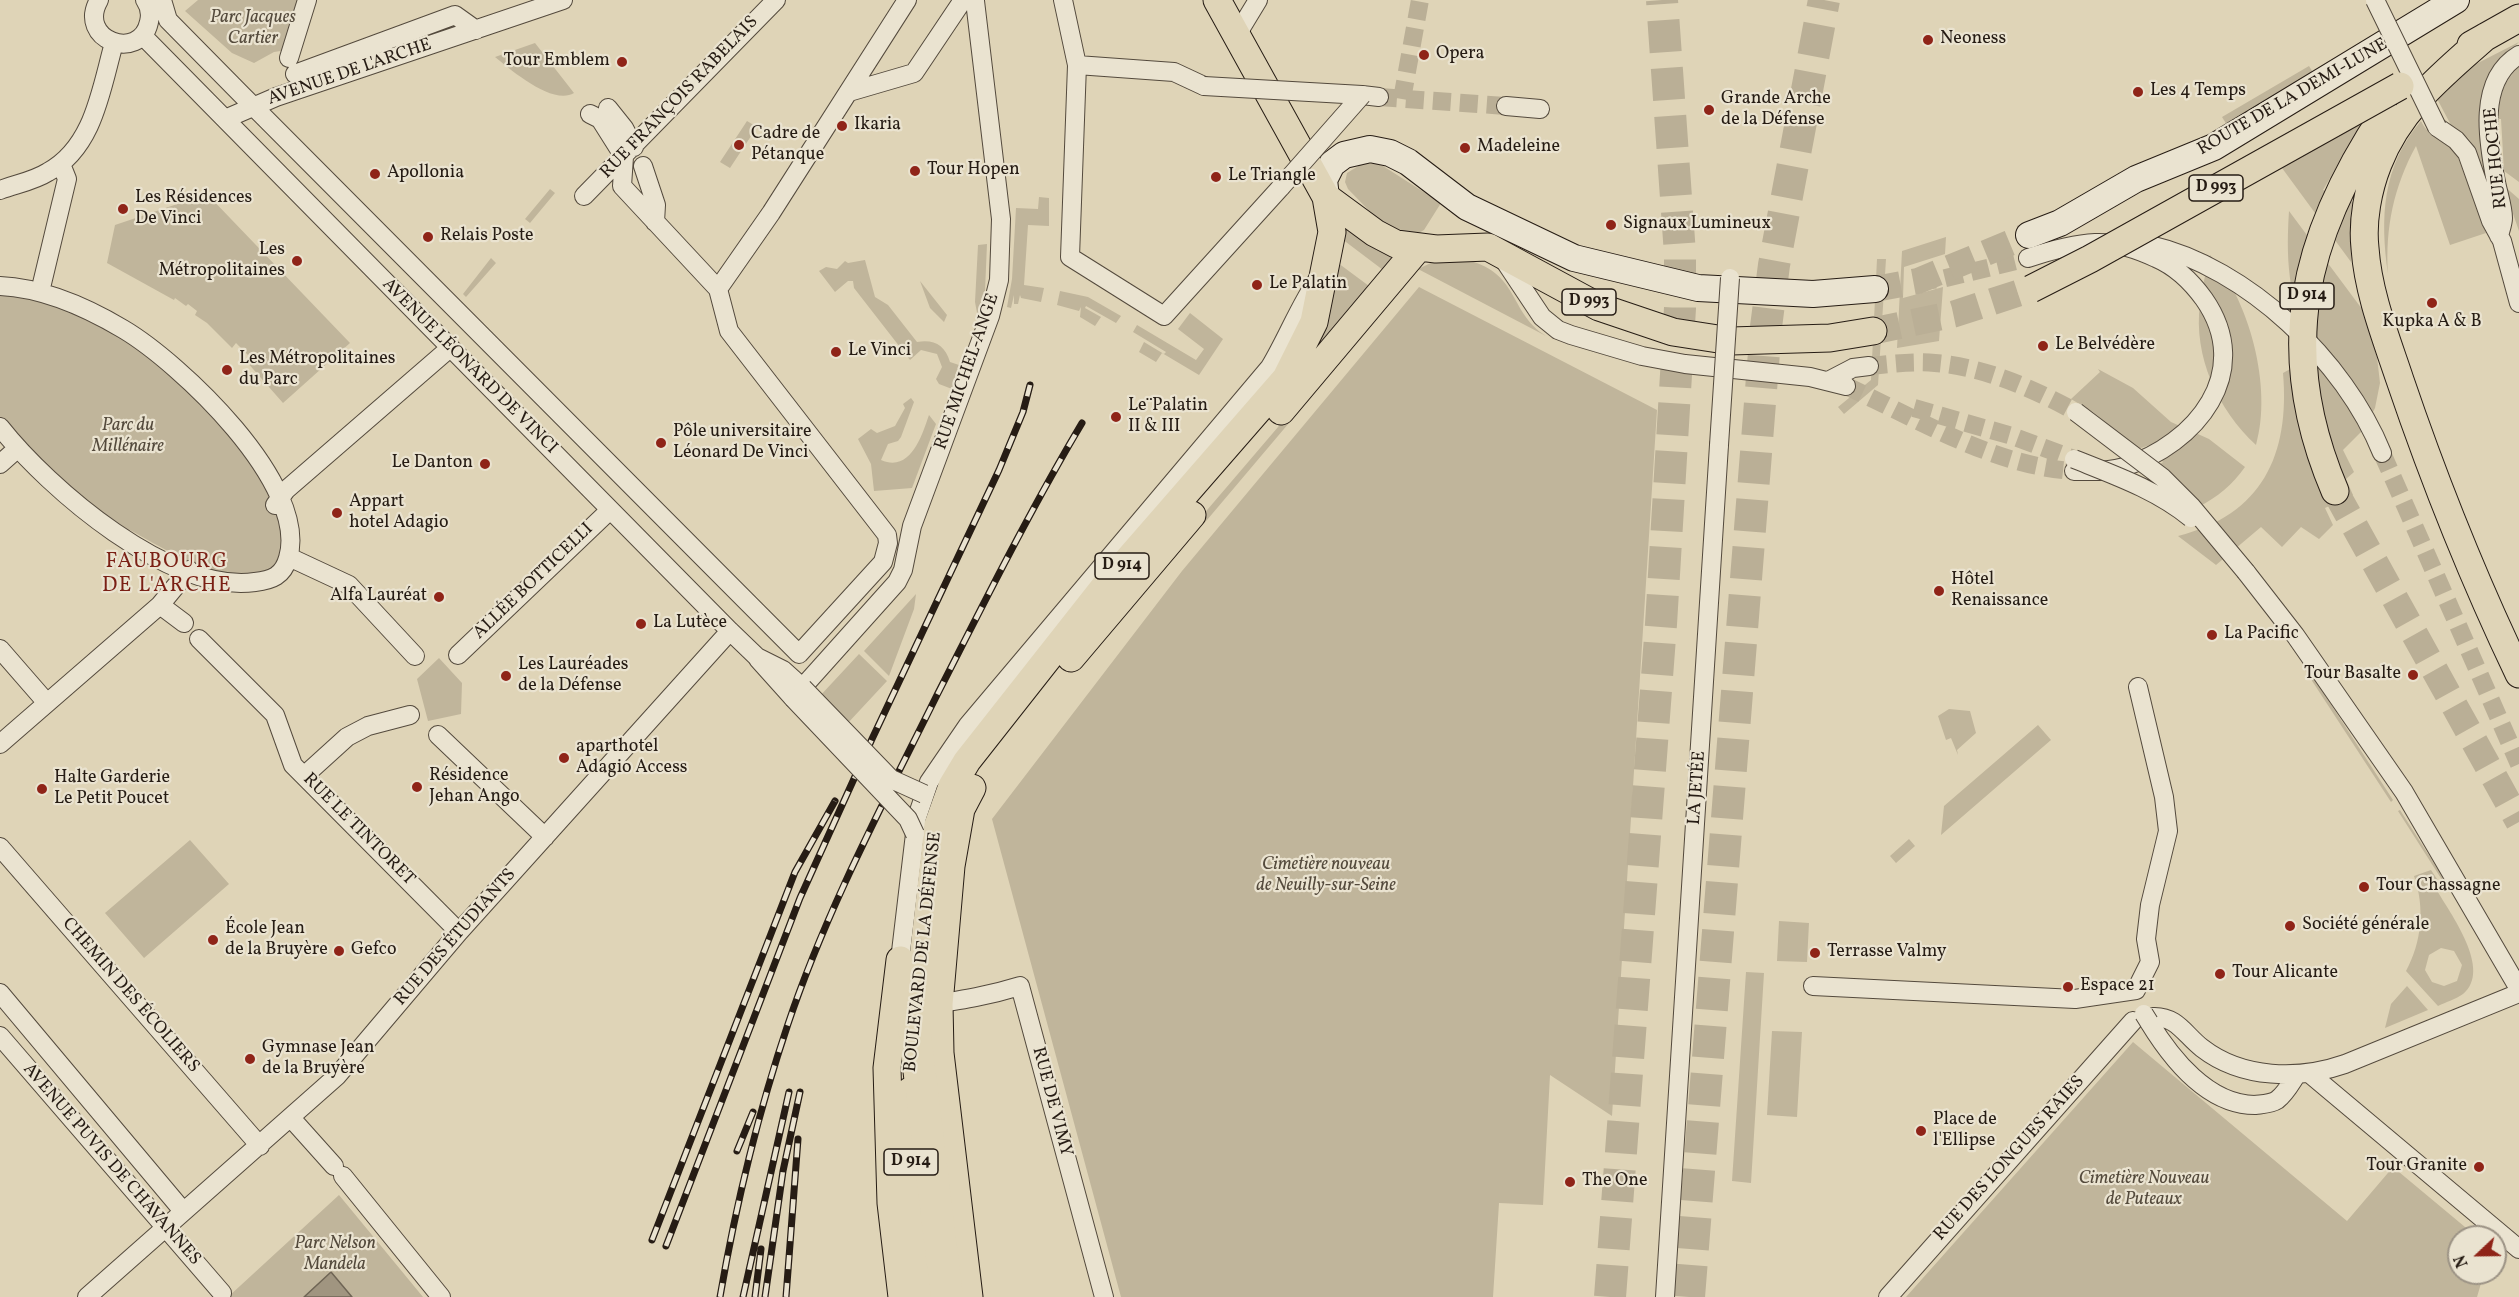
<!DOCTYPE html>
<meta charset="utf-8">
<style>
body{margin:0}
#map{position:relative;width:2519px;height:1297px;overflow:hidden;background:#dfd4b7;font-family:Vollkorn,serif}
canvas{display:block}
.north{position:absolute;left:2447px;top:1225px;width:60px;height:60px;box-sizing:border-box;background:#eae3d0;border:2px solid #9c9385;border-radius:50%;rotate:248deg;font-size:16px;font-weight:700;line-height:24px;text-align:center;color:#261c14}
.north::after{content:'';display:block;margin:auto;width:21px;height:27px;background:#8f2418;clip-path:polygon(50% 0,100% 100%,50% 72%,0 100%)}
</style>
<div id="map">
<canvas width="2519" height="1297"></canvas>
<div class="north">N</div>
</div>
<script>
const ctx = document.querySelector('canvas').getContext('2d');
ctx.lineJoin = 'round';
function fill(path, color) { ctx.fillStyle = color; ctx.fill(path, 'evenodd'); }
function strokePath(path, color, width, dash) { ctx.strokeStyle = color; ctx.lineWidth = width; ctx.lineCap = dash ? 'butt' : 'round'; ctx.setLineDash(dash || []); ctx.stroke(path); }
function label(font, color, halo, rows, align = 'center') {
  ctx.font = font + ' Vollkorn,serif'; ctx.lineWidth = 4.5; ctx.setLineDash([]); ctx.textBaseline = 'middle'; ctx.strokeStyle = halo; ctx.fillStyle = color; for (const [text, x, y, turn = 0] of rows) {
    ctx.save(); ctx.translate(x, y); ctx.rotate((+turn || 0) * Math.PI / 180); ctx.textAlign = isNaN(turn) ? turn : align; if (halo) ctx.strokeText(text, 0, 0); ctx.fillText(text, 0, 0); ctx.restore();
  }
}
const green = new Path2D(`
 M 198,0 L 302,0 L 287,50 L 274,52 L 254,63 L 232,53 L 185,11 Z
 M 2519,42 L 2500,61 L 2482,146 L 2486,179 L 2474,146 L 2468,138 L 2452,127 L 2434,93 L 2474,65 Z
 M 535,43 L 574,93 C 553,106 511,70 495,57 Z
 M 2309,66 L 2314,74 L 2227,125 L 2222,117 Z
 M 2519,66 L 2519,182 L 2504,171 L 2501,119 L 2498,119 C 2497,97 2504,82 2519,66 Z
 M 2375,113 L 2344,154 L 2323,190 L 2353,202 L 2351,262 L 2282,168 Z
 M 747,121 L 757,127 L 730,168 L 720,162 Z
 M 2421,121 C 2429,138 2443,138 2456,152 L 2486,233 L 2450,245 L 2416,146 C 2394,186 2385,228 2388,274 C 2380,218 2382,166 2421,121 Z
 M 1373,163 L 1383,166 L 1441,203 L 1424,230 L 1413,236 L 1386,228 L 1348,189 L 1345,182 L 1347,173 L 1360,165 Z
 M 2503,185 L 2519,199 L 2519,231 Z
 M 550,189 L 555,193 L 530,223 L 525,219 Z
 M 207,194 L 350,343 L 283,403 L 246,361 L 250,357 L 236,343 L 232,348 L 207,323 L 195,315 L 197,311 L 188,304 L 186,306 L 175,298 L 174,300 L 107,263 L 115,225 Z
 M 1049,195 L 1049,226 L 1028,225 L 1024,285 L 1044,288 L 1041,302 L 1021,298 L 1020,295 L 1018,304 L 1014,304 L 1014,295 L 1011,308 L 1007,307 L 1012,279 L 1016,208 L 1038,209 L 1039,197 L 1049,198 Z
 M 2289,211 L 2362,309 L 2377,357 L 2380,383 L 2375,408 L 2364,429 L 2343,450 L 2354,472 L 2346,479 L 2353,495 L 2325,508 L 2333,525 L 2319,539 L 2301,527 L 2282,547 L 2261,527 L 2216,565 L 2178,536 C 2262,515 2290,455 2283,373 L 2312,357 C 2291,301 2285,271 2289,211 Z
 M 1340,220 L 1394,255 L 1383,270 L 1342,239 Z
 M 1946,237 L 1945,254 L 1904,267 L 1903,298 L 1943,287 L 1939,341 L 1897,348 L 1902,251 Z
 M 987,244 L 985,291 L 978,318 L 975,302 L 978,245 Z
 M 2210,255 C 2249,299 2273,387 2256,445 C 2218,410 2193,356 2200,304 C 2202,288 2206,271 2210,255 Z
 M 491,258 L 496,263 L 466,297 L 463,294 Z
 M 1463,259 C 1521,272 1507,311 1546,336 L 1418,269 L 1433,262 Z
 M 1877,259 L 1886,259 L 1878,385 L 1844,414 L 1838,407 L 1871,380 Z
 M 865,260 L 875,297 L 888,305 L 917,342 C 934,339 945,345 950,362 L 962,366 L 952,389 L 939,384 L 936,379 L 942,367 L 937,354 L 921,350 L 910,360 L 854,288 L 853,281 L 848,281 L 835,292 L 819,271 L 826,267 L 837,269 L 845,261 L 848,263 Z
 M 1338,263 L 1369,286 L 1317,348 L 1315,348 Z
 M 920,281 L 947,315 L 944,322 L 930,308 Z
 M 1419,287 L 1657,410 L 1612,1116 L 1550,1075 L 1543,1205 L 1499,1203 L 1493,1297 L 1121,1297 L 992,819 L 1182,571 Z
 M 1060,291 L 1088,297 L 1121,316 L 1116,323 L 1086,306 L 1085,308 L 1101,317 L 1095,326 L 1080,317 L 1081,307 L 1079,311 L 1057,305 Z
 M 0,294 C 9,294 19,293 27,295 C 37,296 48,302 57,306 C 145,339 248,422 277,514 C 281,530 285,542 284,558 L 267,574 C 255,574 241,576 230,574 C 198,569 158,546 130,530 L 127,533 L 74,494 L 0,417 Z
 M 1384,303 L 1387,307 L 1207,520 L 1201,526 L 1196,523 Z
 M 1190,313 L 1223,339 L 1199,375 L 1162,353 L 1156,362 L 1139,352 L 1144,342 L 1164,354 L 1166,352 L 1133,332 L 1137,325 L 1196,360 L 1204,349 L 1178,329 Z
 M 2098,369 L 2133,388 L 2171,422 L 2209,439 L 2245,467 C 2232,485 2218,497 2198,507 L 2157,466 L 2163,462 L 2150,445 L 2138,449 L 2093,412 L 2071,399 L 2100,372 Z
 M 911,398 L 914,402 L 901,437 L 898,441 L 888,444 L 881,460 C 911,473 922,435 929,415 L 936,424 L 912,488 L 874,491 L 871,464 L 858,439 L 871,429 L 877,433 L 895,426 L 905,408 L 903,404 Z
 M 916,594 L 914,609 L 889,676 L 864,651 Z
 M 859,654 L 887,681 L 847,724 L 819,697 Z
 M 439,658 L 462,683 L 461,714 L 428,721 L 417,679 Z
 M 2306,666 L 2393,800 L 2391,802 L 2303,667 Z
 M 1949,709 L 1970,711 L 1976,733 L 1957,750 L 1958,755 L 1951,738 L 1946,740 L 1938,716 Z
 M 2038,725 L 2051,740 L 1941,835 L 1944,806 Z
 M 2400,810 L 2446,882 L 2444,883 L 2398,811 Z
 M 1909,839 L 1915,846 L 1896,863 L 1890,856 Z
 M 190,840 L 229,884 L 144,958 L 105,913 Z
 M 2431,870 L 2441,885 L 2436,889 C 2450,913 2493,970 2463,994 C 2456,999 2446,1002 2438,1006 L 2406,971 C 2422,942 2425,907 2414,876 ZM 2441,948 L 2454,951 L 2462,965 L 2457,981 L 2444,986 L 2432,982 L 2425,970 L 2429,955 Z
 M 1779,921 L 1809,923 L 1807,962 L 1777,961 Z
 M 1746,972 L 1764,973 L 1751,1183 L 1732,1181 Z
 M 2407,986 L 2428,1010 L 2385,1028 L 2391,1004 Z
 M 1772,1031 L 1802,1032 L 1797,1117 L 1767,1115 Z
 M 2133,1042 L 2347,1221 L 2393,1167 L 2477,1237 L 2459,1237 L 2459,1273 L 2484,1273 L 2477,1297 L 1906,1297 Z
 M 339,1195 L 423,1297 L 228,1297 Z`);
const water = new Path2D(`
 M 331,1272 L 352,1297 L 304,1297 Z`);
const streetTunnel = new Path2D(`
 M 1379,97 L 1506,106
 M 1402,99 L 1420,0
 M 1918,281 L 1942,279 L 2028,258
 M 1869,366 C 1891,364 1913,361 1935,363 C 1984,367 2032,388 2076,412
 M 1846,386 C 1918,419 1993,466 2074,471
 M 1914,408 L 2012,436 L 2074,459
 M 2382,453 L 2519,764`);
const secondaryTunnel = new Path2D(`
 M 1875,289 L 1918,281 L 2029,235`);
const primaryTunnel = new Path2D(`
 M 1873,331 L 1954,314 L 2031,289
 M 2335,491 L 2519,822`);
const highwayTunnel = new Path2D(`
 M 1610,1297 L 1661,624 L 1680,308 L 1680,254 L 1662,0
 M 1689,1297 L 1766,327 L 1774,265 L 1824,0`);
const street = new Path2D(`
 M 99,0 C 76,40 140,63 149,22 C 151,14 150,7 145,0
 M 162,0 L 168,20 L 241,94 L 799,654 L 883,562 L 888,543 L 887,535 L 729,331 L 718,289
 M 1063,0 L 1077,65 L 1070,257 L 1164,316 L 1281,187
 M 143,36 L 730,631 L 757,657 L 783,670 L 803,688
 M 1239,41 L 1241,28 L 1258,0
 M 289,58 L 307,0
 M 1077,65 L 1174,72 L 1204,86
 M 295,74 L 455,15 L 476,30
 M 849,92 L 914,73 L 963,0
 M 1362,95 L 1379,97
 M 1506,106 L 1540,109
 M 608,108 L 624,128 L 634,147
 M 590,114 L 600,119 L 624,157 L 622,186 L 718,289
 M 225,119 L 276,97 L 563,0
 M 2437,127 L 2456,140 L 2467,153 L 2491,221 L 2502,241 L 2519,303
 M 643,166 L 656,205 L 655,222
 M 0,190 C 16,184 34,181 48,172 C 94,147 101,89 114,43
 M 584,196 L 776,0
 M 2499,236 C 2500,231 2503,224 2503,218 C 2503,207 2498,193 2496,182 C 2488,142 2477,80 2519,55
 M 2150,245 C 2247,267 2345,361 2382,453
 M 1502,257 L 1542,317 L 1558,330 L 1571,335 L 1642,356 L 1685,364 L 1810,377 L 1846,386
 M 2028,258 C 2049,251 2072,244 2095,243 C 2116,242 2137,249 2156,258 C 2177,267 2191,281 2204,299 C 2255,372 2196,444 2124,467 C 2108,472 2090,471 2074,471
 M 0,286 C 43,288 86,307 123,329 C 179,362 310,485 288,558 C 283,576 272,580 255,582 C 171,594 49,489 0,427
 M 718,289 L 771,213 L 907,0
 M 40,292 L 67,179 L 61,164
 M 1828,381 L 1853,368 L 1869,366
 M 0,464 L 18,448
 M 275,505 L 286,490 L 450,348
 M 289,557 L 349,585 L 415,656
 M 2246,572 L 2295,635 L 2404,792 L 2519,989
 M 160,605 L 184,623
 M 199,639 L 275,715 L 293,765 L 459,932
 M 0,649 L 47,703
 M 458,655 L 610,510
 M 758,659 L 793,698 L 897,582 L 903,570 L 912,526 L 990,316 L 999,280 L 1001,219 L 975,1
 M 438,735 L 545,837
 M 0,744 L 160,605 L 189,570
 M 304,776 L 347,737 L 368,726 L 410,715
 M 0,847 L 260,1146
 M 900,960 L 917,817 L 929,782 L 968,725 L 1270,367 C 1288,337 1300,304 1320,276
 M 1813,986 L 2075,999 L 2136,990 L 2150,962 L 2146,939 L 2150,905 L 2168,831 L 2164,797 L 2138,687
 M 0,993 L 183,1211
 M 929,1005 C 961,1000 988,996 1020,986 L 1104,1297
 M 2153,1017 C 2177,1016 2185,1035 2202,1048 C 2242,1079 2299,1080 2345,1064 L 2519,993
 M 2149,1022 C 2171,1058 2208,1105 2255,1105 C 2262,1104 2271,1104 2277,1100 C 2286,1093 2291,1083 2297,1074
 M 0,1036 L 222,1293
 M 2309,1073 L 2519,1249
 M 291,1118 L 334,1166
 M 343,1176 L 441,1297
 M 87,1297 L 337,1076 L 459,932 L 730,631
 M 1665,1297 L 1719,445
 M 1888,1297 L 2133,1021`);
const secondary = new Path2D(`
 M 1326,197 L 1324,180 L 1332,164 L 1344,155 L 1370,149 L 1390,153 L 1408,162 L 1467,207 L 1574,258 L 1698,288 L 1813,294 L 1875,289
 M 2029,235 L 2060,223 L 2136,179 L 2214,147 L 2456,0`);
const primary = new Path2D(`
 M 2485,37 C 2443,74 2399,109 2378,164 C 2368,189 2362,221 2365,248 C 2368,293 2386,338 2400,380 C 2434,480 2473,578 2519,674
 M 2471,45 L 2519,18
 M 1326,197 L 1375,233 L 1396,244 L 1436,249 L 1488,247 L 1599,307 L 1673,332 L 1731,341 L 1830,338 L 1873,331
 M 1281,411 L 1419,247
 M 2335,491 C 2275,351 2302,237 2385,113
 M 1071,658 L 1192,515
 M 900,960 L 887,1068 L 891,1203 L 902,1297
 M 913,1047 L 938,825 L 952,786 L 967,761 L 1104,587 L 1286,378 L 1314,322 L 1332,232 L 1326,197 L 1217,0
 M 910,1091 L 911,1200 L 922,1297
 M 969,1297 L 940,1053 L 939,1004 L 951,866 L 961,809 L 972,788`);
const highway = new Path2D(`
 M 914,1026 L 947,1297`);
const rail = new Path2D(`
 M 737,1151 L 753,1112
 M 652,1240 L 795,872 L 835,801
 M 666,1246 L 800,898 L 872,739 L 999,470 L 1023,412 L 1030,385
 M 720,1297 C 736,1204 758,1113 788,1024 C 826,911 883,804 936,697 C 983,605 1029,512 1082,423
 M 743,1297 L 789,1092
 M 755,1297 L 761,1249
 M 765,1297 L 783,1171 L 800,1092
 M 786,1297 L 798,1139`);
const streetBridge = new Path2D(`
 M 2375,0 L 2437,127
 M 1204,86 L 1362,95
 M 1281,187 L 1362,95
 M 2076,412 L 2163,478 L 2191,506 L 2246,572
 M 1719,445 L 1730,278
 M 2074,459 C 2114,475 2157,490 2191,518
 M 803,688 L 891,779 L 924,794
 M 793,698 L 908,819 L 915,834
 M 2144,1014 L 2149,1022`);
const primaryBridge = new Path2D(`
 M 2031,289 L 2090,259 L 2400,86`);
const markers = [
 [1928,40,6,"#8f2418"],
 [1424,55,6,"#8f2418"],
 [622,62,6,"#8f2418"],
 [2138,92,6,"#8f2418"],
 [1709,110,6,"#8f2418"],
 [842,126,6,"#8f2418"],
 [739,145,6,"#8f2418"],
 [1465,148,6,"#8f2418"],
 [915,171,6,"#8f2418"],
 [375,174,6,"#8f2418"],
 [1216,177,6,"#8f2418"],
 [123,209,6,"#8f2418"],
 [1611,225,6,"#8f2418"],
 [428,237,6,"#8f2418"],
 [297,261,6,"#8f2418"],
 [1257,285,6,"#8f2418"],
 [2432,303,6,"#8f2418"],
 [2043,346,6,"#8f2418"],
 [836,352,6,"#8f2418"],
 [227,370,6,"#8f2418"],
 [1116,417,6,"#8f2418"],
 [661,443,6,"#8f2418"],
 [485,464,6,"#8f2418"],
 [337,513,6,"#8f2418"],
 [1939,591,6,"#8f2418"],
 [439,597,6,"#8f2418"],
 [641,624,6,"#8f2418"],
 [2212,635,6,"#8f2418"],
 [2413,675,6,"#8f2418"],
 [506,676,6,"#8f2418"],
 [564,758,6,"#8f2418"],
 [417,787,6,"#8f2418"],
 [42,789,6,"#8f2418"],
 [2364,887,6,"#8f2418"],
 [2290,926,6,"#8f2418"],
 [213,940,6,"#8f2418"],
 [339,951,6,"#8f2418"],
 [1815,953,6,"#8f2418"],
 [2220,974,6,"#8f2418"],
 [2068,987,6,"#8f2418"],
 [250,1059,6,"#8f2418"],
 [1921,1131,6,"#8f2418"],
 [2479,1167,6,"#8f2418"],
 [1570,1182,6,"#8f2418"]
];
const shields = [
 [2216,188,54],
 [2307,296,54],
 [1589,302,54],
 [1122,566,54],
 [911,1162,54]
];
const shieldNames = [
 ["D 993",2216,188],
 ["D 914",2307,296],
 ["D 993",1589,302],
 ["D 914",1122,566],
 ["D 914",911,1162]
];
const parkNames = [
 ["Parc Jacques",253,19],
 ["Cartier",253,40],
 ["Parc du",128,427],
 ["Millénaire",128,448],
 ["Cimetière nouveau",1326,866],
 ["de Neuilly-sur-Seine",1326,887],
 ["Cimetière Nouveau",2144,1180],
 ["de Puteaux",2144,1201],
 ["Parc Nelson",335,1245],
 ["Mandela",335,1266]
];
const poiNames = [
 ["Neoness",1940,40],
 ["Opera",1436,55],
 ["Tour Emblem",610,62,"right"],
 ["Les 4 Temps",2150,92],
 ["Grande Arche",1721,100],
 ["de la Défense",1721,121],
 ["Ikaria",854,126],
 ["Cadre de",751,135],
 ["Pétanque",751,156],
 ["Madeleine",1477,148],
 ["Tour Hopen",927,171],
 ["Apollonia",387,174],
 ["Le Triangle",1228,177],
 ["Les Résidences",135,199],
 ["De Vinci",135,220],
 ["Signaux Lumineux",1623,225],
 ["Relais Poste",440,237],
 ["Les",285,251,"right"],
 ["Métropolitaines",285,272,"right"],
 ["Le Palatin",1269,285],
 ["Kupka A & B",2432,323,"center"],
 ["Le Belvédère",2055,346],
 ["Le Vinci",848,352],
 ["Les Métropolitaines",239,360],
 ["du Parc",239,381],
 ["Le¨Palatin",1128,407],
 ["II & III",1128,428],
 ["Pôle universitaire",673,433],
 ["Léonard De Vinci",673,454],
 ["Le Danton",473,464,"right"],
 ["Appart",349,503],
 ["hotel Adagio",349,524],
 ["Hôtel",1951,581],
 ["Renaissance",1951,602],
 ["Alfa Lauréat",427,597,"right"],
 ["La Lutèce",653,624],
 ["La Pacific",2224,635],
 ["Les Lauréades",518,666],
 ["de la Défense",518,687],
 ["Tour Basalte",2401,675,"right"],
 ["aparthotel",576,748],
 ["Adagio Access",576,769],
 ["Résidence",429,777],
 ["Jehan Ango",429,798],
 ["Halte Garderie",54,779],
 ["Le Petit Poucet",54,800],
 ["Tour Chassagne",2376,887],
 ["Société générale",2302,926],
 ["École Jean",225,930],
 ["de la Bruyère",225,951],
 ["Gefco",351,951],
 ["Terrasse Valmy",1827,953],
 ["Tour Alicante",2232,974],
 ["Espace 21",2080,987],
 ["Gymnase Jean",262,1049],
 ["de la Bruyère",262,1070],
 ["Place de",1933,1121],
 ["l'Ellipse",1933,1142],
 ["Tour Granite",2467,1167,"right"],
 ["The One",1582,1182]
];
const streetNames = [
 ["AVENUE DE L'ARCHE",350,73,-19],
 ["RUE FRANÇOIS RABELAIS",680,98,-46],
 ["ROUTE DE LA DEMI-LUNE",2293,98,-30],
 ["RUE HOCHE",2497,158,-96],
 ["AVENUE LÉONARD DE VINCI",469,367,45],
 ["RUE MICHEL-ANGE",968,372,-71],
 ["ALLÉE BOTTICELLI",534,582,-44],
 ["LA JETÉE",1698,788,-86],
 ["RUE LE TINTORET",358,830,45],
 ["RUE DES ÉTUDIANTS",456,938,-49],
 ["BOULEVARD DE LA DÉFENSE",924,952,-84],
 ["CHEMIN DES ÉCOLIERS",130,996,49],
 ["RUE DE VIMY",1051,1102,75],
 ["RUE DES LONGUES RAIES",2010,1159,-48],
 ["AVENUE PUVIS DE CHAVANNES",111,1165,49]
];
const quarterNames = [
 ["FAUBOURG",167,563],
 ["DE L'ARCHE",167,587]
];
fill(green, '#c0b59b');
fill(water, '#a09580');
strokePath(water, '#6f6555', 1.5);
strokePath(streetTunnel, '#baaf96', 18, [18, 9]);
strokePath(secondaryTunnel, '#baaf96', 26, [26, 13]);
strokePath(primaryTunnel, '#baaf96', 27, [27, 14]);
strokePath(highwayTunnel, '#baaf96', 32, [32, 16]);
strokePath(street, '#544a3d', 20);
strokePath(secondary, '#261c14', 28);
strokePath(primary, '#261c14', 29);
strokePath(highway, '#261c14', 34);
strokePath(street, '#eae3d0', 18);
strokePath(secondary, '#eae3d0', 26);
strokePath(primary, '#dfd4b7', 27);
strokePath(highway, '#dfd4b7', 32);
strokePath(rail, '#261c14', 7);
strokePath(rail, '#eae3d0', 4.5, [14]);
strokePath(streetBridge, '#544a3d', 20, []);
strokePath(primaryBridge, '#261c14', 29, []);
strokePath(streetBridge, '#eae3d0', 18);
strokePath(primaryBridge, '#dfd4b7', 27);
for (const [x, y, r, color] of markers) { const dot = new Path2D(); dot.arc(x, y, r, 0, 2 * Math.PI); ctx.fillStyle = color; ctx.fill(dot); strokePath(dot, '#eae3d0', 2); }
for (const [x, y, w] of shields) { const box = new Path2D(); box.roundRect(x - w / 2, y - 13, w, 26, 4.5); ctx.fillStyle = '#eae3d0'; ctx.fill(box); strokePath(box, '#261c14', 1.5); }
label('bold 16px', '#261c14', null, shieldNames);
label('italic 18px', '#544a3c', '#eae3d0', parkNames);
label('18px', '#261c14', '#eae3d0', poiNames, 'left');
label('18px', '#261c14', '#eae3d0', streetNames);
ctx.letterSpacing = '1.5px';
label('21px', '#7a1f14', '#eae3d0', quarterNames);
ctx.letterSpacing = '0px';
</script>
